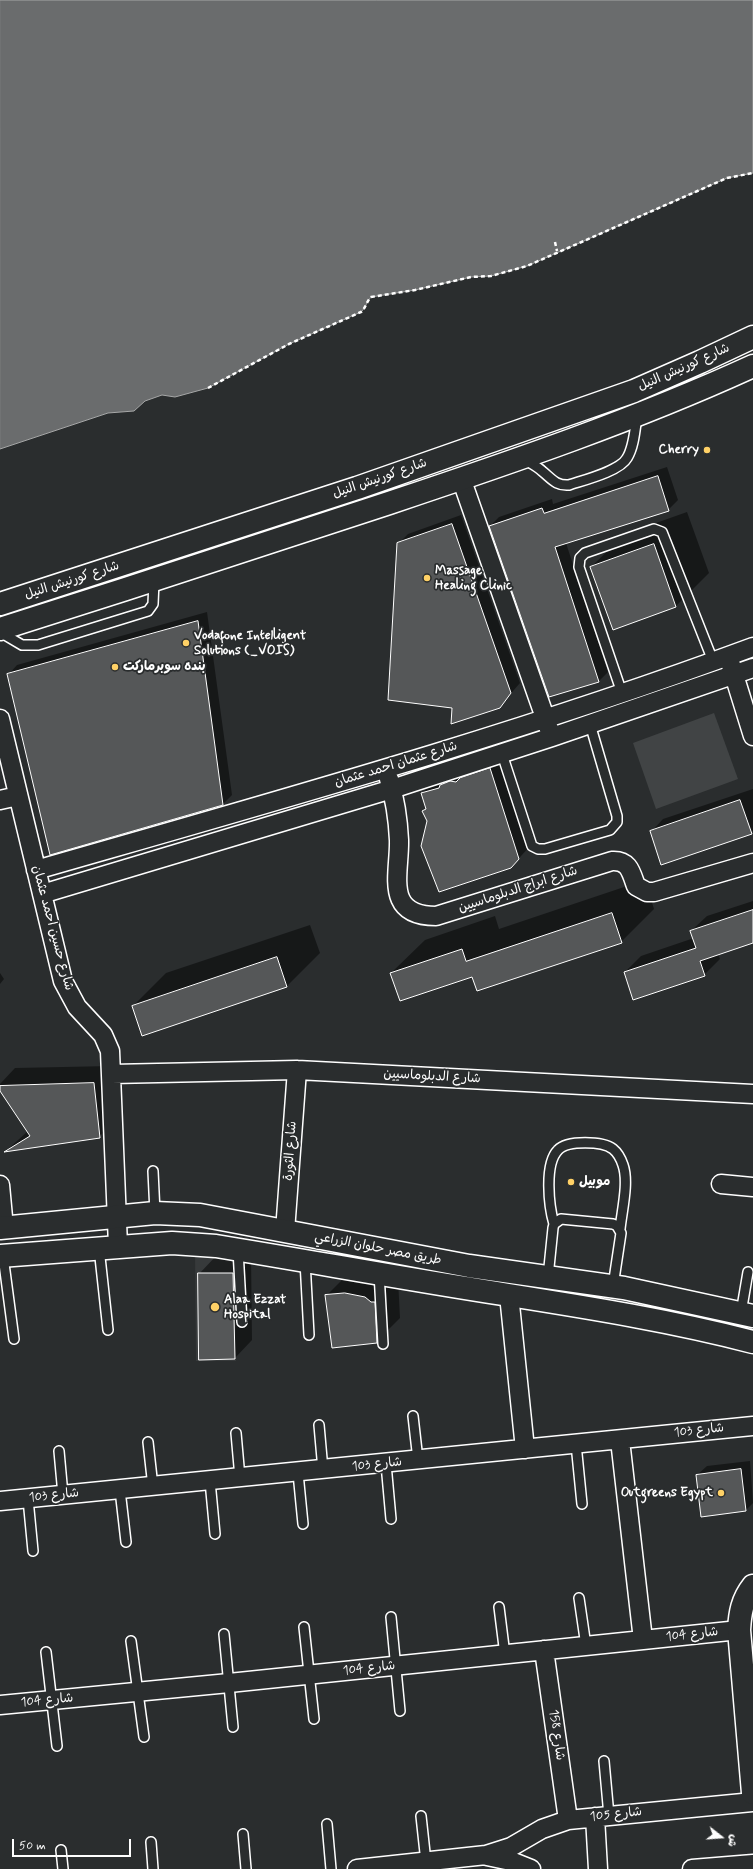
<!DOCTYPE html>
<meta charset="utf-8">
<style>
body{margin:0}
#map{position:relative;width:753px;height:1869px;overflow:hidden;background:#2a2d2e;font-family:Mynerve,"Playpen Sans Arabic",sans-serif}
canvas{display:block}
.north{position:absolute;left:701px;top:1817px;width:40px;height:40px;-webkit-text-stroke:3px #2a2d2e;paint-order:stroke;rotate:107deg;font-size:11px;font-weight:700;line-height:16px;text-align:center;color:#fff}
.north::after{content:'';display:block;margin:auto;width:14px;height:18px;background:#fff;clip-path:polygon(50% 0,100% 100%,50% 72%,0 100%)}
.scale{position:absolute;left:12px;top:1839px;width:119px;height:18px;box-sizing:border-box;border:2px solid #fff;border-top:0;padding-left:5px;font-size:12px;line-height:14px;white-space:nowrap;color:#fff;-webkit-text-stroke:3px #2a2d2e;paint-order:stroke}
</style>
<div id="map">
<canvas width="753" height="1869"></canvas>
<div class="north">ش</div>
<div class="scale">50 m</div>
</div>
<script>
const ctx = document.querySelector('canvas').getContext('2d');
ctx.lineJoin = 'round';
function fill(path, color) { ctx.fillStyle = color; ctx.fill(path, 'evenodd'); }
function strokePath(path, color, width, dash) { ctx.strokeStyle = color; ctx.lineWidth = width; ctx.lineCap = dash ? 'butt' : 'round'; ctx.setLineDash(dash || []); ctx.stroke(path); }
function label(font, color, halo, rows, align = 'center') {
  ctx.font = font + ' Mynerve,"Playpen Sans Arabic",sans-serif'; ctx.lineWidth = 3.5; ctx.setLineDash([]); ctx.textBaseline = 'middle'; ctx.strokeStyle = halo; ctx.fillStyle = color; for (const [text, x, y, turn = 0] of rows) {
    ctx.save(); ctx.translate(x, y); ctx.rotate((+turn || 0) * Math.PI / 180); ctx.textAlign = isNaN(turn) ? turn : align; if (halo) ctx.strokeText(text, 0, 0); ctx.fillText(text, 0, 0); ctx.restore();
  }
}
const built = new Path2D(`
 M 195,1253 L 235,1253 L 236,1361 L 196,1361 Z`);
const green = new Path2D(`
 M 714,713 L 738,779 L 656,809 L 633,743 Z`);
const water = new Path2D(`
 M 0,0 L 753,0 L 753,173 L 727,178 L 527,266 L 491,276 L 471,277 L 415,290 L 371,297 C 366,302 366,308 361,312 L 289,344 L 208,388 L 175,397 L 162,395 L 145,401 L 134,411 L 108,413 L 0,449 Z`);
const shadow = new Path2D(`
 M 667,467 L 678,500 L 668,510 L 566,543 L 608,672 L 599,681 L 490,526 L 499,517 L 552,499 L 553,504 Z
 M 687,512 L 709,573 L 676,606 L 613,629 L 591,567 L 625,534 Z
 M 461,515 L 520,683 L 499,707 L 453,707 L 398,544 L 408,534 Z
 M 207,612 L 232,795 L 223,804 L 8,675 L 17,665 Z
 M 502,756 L 531,845 L 511,867 L 428,821 L 424,811 L 427,808 L 422,793 L 434,781 Z
 M 753,789 L 753,831 L 751,833 L 651,832 L 663,819 Z
 M 645,880 L 654,909 L 621,942 L 473,976 L 391,973 L 425,940 L 495,916 L 499,929 Z
 M 753,901 L 753,942 L 718,954 L 720,959 L 704,975 L 625,972 L 641,956 L 694,938 L 691,931 L 707,916 Z
 M 310,925 L 320,953 L 287,986 L 133,1006 L 166,973 Z
 M 0,973 L 4,979 L 0,984 Z
 M 111,1066 L 117,1119 L 99,1137 L 7,1150 L 28,1131 L 0,1089 L 0,1084 L 15,1068 Z
 M 251,1255 L 252,1340 L 235,1358 L 199,1274 L 216,1256 Z
 M 350,1272 L 398,1279 L 400,1318 L 376,1342 L 326,1296 Z
 M 750,1461 L 753,1503 L 746,1510 L 697,1475 L 707,1466 Z`);
const building = new Path2D(`
 M 658,476 L 669,511 L 555,547 L 599,682 L 549,697 L 489,526 L 542,508 L 544,513 Z
 M 452,524 L 511,693 L 500,708 L 451,724 L 452,708 L 388,700 L 397,543 Z
 M 654,544 L 676,607 L 613,630 L 590,567 Z
 M 198,621 L 223,805 L 50,855 L 7,674 Z
 M 490,768 L 519,859 L 511,868 L 439,892 L 421,846 L 427,821 L 422,811 L 426,809 L 421,793 L 439,788 L 440,785 L 450,781 L 456,782 L 460,778 Z
 M 740,800 L 752,834 L 661,865 L 650,831 Z
 M 753,910 L 753,943 L 700,961 L 705,976 L 633,1000 L 624,972 L 696,948 L 690,931 Z
 M 612,913 L 622,943 L 477,991 L 472,977 L 400,1001 L 390,973 L 462,949 L 466,961 Z
 M 277,957 L 287,987 L 142,1036 L 132,1006 Z
 M 94,1083 L 100,1138 L 4,1152 L 30,1136 L 0,1091 L 0,1086 Z
 M 198,1273 L 233,1273 L 235,1359 L 199,1360 Z
 M 345,1293 L 365,1297 L 371,1302 L 375,1302 L 377,1343 L 332,1348 L 325,1295 Z
 M 741,1469 L 746,1511 L 701,1517 L 696,1475 Z`);
const path = new Path2D(`
 M 555,242 L 557,251
 M 208,388 L 289,344 L 361,312 C 366,308 366,302 371,297 L 415,290 L 471,277 L 491,276 L 527,266 L 727,178 L 753,173`);
const service = new Path2D(`
 M 524,459 C 530,463 537,466 542,471 C 552,479 556,486 569,485 C 584,480 620,471 627,458 C 634,447 635,429 637,416
 M 0,632 L 22,645 L 38,645 L 148,611 L 153,604 L 154,581
 M 622,693 L 579,567 L 580,558 L 585,553 L 654,529 L 662,532 L 713,661
 M 502,754 L 532,846 L 538,849 L 545,849 L 610,830 L 617,822 L 617,816 L 590,724
 M 153,1171 L 155,1213
 M 554,1224 C 549,1207 544,1164 558,1150 C 567,1140 603,1141 613,1149 C 618,1153 621,1159 623,1165 C 629,1182 622,1210 620,1229
 M 99,1248 L 108,1330
 M 238,1250 L 242,1322
 M 3,1256 L 14,1339
 M 305,1261 L 309,1335
 M 379,1273 L 383,1344
 M 548,1277 L 553,1228 L 554,1224 L 561,1219 L 613,1224 L 617,1226 L 621,1233 L 613,1286
 M 741,1313 L 748,1272
 M 413,1416 L 418,1460
 M 319,1425 L 323,1470
 M 236,1433 L 240,1478
 M 148,1442 L 153,1487
 M 576,1444 L 582,1504
 M 59,1451 L 63,1495
 M 386,1464 L 391,1519
 M 298,1473 L 303,1524
 M 210,1481 L 215,1534
 M 120,1490 L 126,1542
 M 28,1499 L 33,1551
 M 579,1598 L 586,1646
 M 499,1607 L 505,1655
 M 391,1617 L 400,1711
 M 304,1627 L 314,1719
 M 224,1634 L 233,1727
 M 131,1641 L 144,1737
 M 46,1652 L 57,1746
 M 604,1761 L 609,1816
 M 421,1816 L 426,1862
 M 327,1824 L 331,1869
 M 243,1834 L 246,1869
 M 151,1842 L 153,1869
 M 61,1850 L 63,1869`);
const minor = new Path2D(`
 M 461,478 L 549,729
 M 730,662 L 753,736
 M 0,719 L 63,981 L 77,1007 L 103,1035 L 110,1051 L 118,1246
 M 389,779 C 395,799 398,819 399,840 C 400,873 383,916 436,916 L 612,861 C 629,860 631,872 636,886 L 647,892 L 654,892 L 753,863
 M 0,800 L 18,796
 M 36,870 C 276,801 518,734 753,647
 M 42,894 L 392,789 L 552,737 L 753,668
 M 112,1074 L 297,1070 L 753,1094
 M 721,1184 L 753,1187
 M 0,1185 L 4,1228
 M 285,1231 L 297,1070
 M 509,1295 L 525,1449
 M 620,1440 L 643,1640
 M 0,1501 L 753,1426
 M 544,1650 L 568,1820
 M 0,1705 L 229,1683 L 739,1630
 M 595,1817 L 598,1869
 M 487,1856 L 511,1861 L 531,1869
 M 357,1869 L 486,1855 L 511,1847 L 542,1829 L 568,1820 L 753,1802
 M 692,1869 L 753,1864`);
const tertiary = new Path2D(`
 M 753,1586 C 742,1600 740,1613 739,1630 L 753,1793`);
const secondary = new Path2D(`
 M 0,1228 L 155,1213 L 200,1215 L 469,1266 L 624,1288 L 753,1316
 M 0,1256 L 172,1243 L 216,1246 C 314,1262 411,1280 509,1295 C 591,1308 672,1321 753,1342`);
const trunk = new Path2D(`
 M 0,604 L 357,488 L 634,391 L 700,362 L 753,337
 M 0,629 C 130,588 260,546 389,503 C 512,462 635,420 753,366`);
const markers = [
 [707,450,4,"#ffd166"],
 [427,578,4,"#ffd166"],
 [186,643,4,"#ffd166"],
 [115,667,4,"#ffd166"],
 [571,1182,4,"#ffd166"],
 [215,1307,5,"#ffd166"],
 [721,1493,4,"#ffd166"]
];
const streetNames = [
 ["شارع كورنيش النيل",684,368,-24],
 ["شارع كورنيش النيل",380,479,-19],
 ["شارع كورنيش النيل",72,581,-18],
 ["شارع عثمان احمد عثمان",396,765,-17],
 ["شارع ابراج الدبلوماسيين",518,890,-18],
 ["شارع حسين احمد عثمان",52,928,75],
 ["شارع الدبلوماسيين",432,1077,3],
 ["شارع الثورة",291,1151,-86],
 ["طريق مصر حلوان الزراعي",378,1249,11],
 ["شارع 103",699,1431,-6],
 ["شارع 103",377,1465,-6],
 ["شارع 103",54,1496,-6],
 ["شارع 104",692,1635,-6],
 ["شارع 104",369,1669,-6],
 ["شارع 104",47,1701,-5],
 ["شارع 158",556,1735,82],
 ["شارع 105",616,1815,-6]
];
const poiNames = [
 ["Cherry",699,450,"right"],
 ["Massage",435,571],
 ["Healing Clinic",435,586],
 ["Vodafone Intelligent",194,636],
 ["Solutions (_VOIS)",194,651],
 ["بنده سوبرماركت",123,667],
 ["موبيل",579,1182],
 ["Alaa Ezzat",224,1300],
 ["Hospital",224,1315],
 ["Outgreens Egypt",713,1493,"right"]
];
fill(built, '#373a3b');
fill(green, '#414445');
fill(water, '#6a6c6d');
strokePath(water, '#a6a7a7', 1);
fill(shadow, '#0007');
fill(building, '#555758');
strokePath(building, '#fff', 1);
strokePath(service, '#fff', 12);
strokePath(minor, '#fff', 21);
strokePath(tertiary, '#fff', 25);
strokePath(secondary, '#fff', 25);
strokePath(trunk, '#fff', 25);
strokePath(path, '#fff', 2.5, [4, 3]);
strokePath(service, '#2a2d2e', 9);
strokePath(minor, '#2a2d2e', 18);
strokePath(tertiary, '#2a2d2e', 22);
strokePath(secondary, '#2a2d2e', 22);
strokePath(trunk, '#2a2d2e', 22);
for (const [x, y, r, color] of markers) { const dot = new Path2D(); dot.arc(x, y, r, 0, 2 * Math.PI); ctx.fillStyle = color; ctx.fill(dot); strokePath(dot, '#2a2d2e', 1.5); }
label('13px', '#fff', '#2a2d2e', streetNames);
label('bold 13px', '#fff', '#2a2d2e', poiNames, 'left');
</script>
